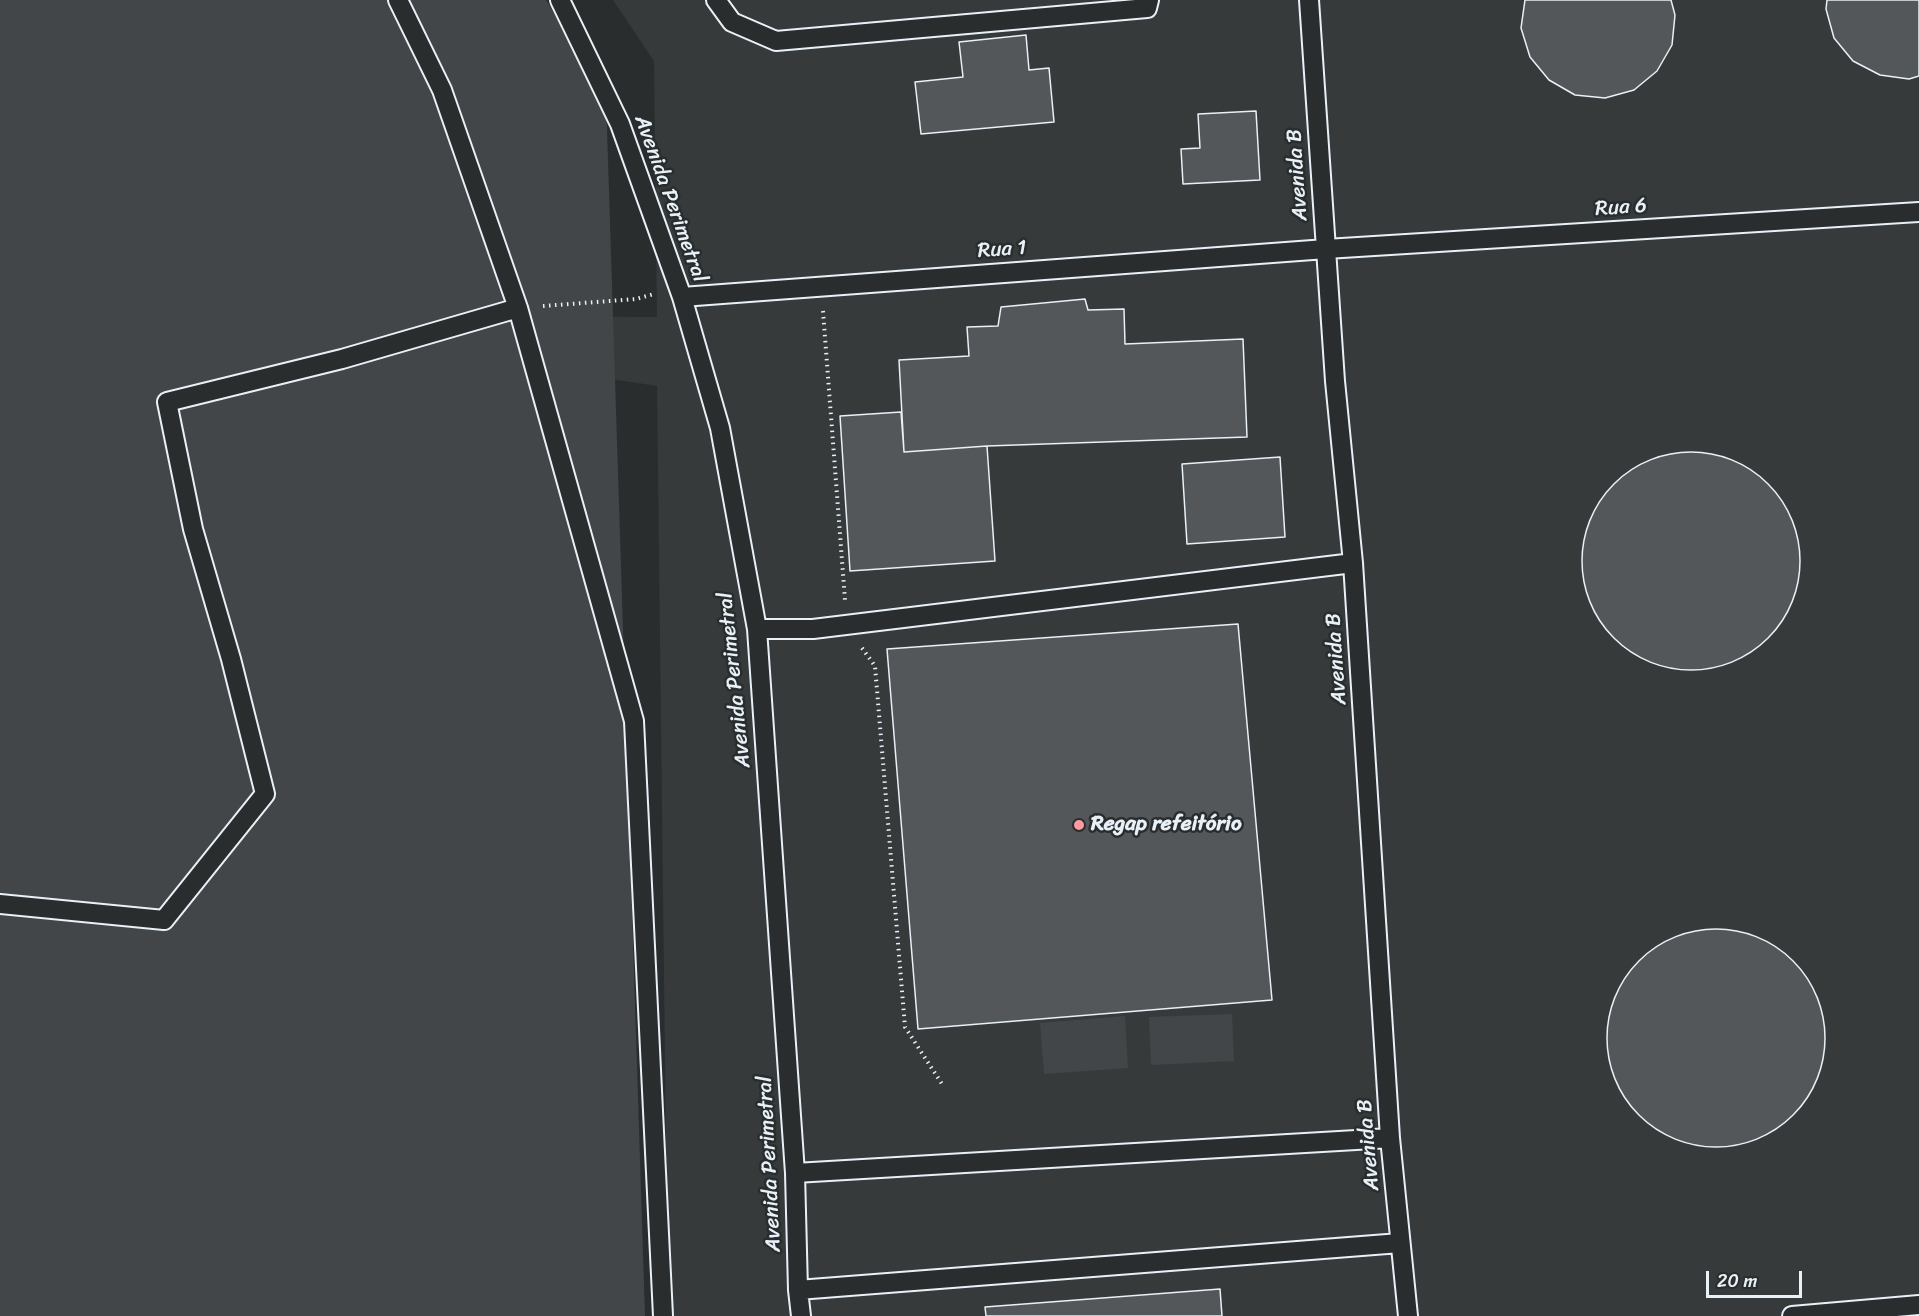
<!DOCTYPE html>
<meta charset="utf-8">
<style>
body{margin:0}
#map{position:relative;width:1919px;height:1316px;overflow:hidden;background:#2a2d2e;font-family:Sriracha,sans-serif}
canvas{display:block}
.scale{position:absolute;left:1706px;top:1271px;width:96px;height:27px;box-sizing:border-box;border:3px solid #e8f1f8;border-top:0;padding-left:8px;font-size:18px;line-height:21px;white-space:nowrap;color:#e8f1f8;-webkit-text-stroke:4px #2a2d2e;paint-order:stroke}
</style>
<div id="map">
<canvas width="1919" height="1316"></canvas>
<div class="scale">20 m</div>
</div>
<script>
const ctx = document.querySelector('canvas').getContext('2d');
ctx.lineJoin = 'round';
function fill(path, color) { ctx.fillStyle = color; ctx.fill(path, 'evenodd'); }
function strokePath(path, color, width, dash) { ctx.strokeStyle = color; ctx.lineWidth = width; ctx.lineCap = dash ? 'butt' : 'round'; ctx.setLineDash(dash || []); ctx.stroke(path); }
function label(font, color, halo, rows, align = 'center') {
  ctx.font = font + ' Sriracha,sans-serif'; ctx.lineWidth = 5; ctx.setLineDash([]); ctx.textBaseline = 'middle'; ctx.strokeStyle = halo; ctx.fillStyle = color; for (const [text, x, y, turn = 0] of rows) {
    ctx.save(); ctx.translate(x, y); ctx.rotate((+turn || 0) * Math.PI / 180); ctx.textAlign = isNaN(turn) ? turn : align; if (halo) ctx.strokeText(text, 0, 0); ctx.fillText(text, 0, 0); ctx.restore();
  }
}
const built = new Path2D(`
 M 613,0 L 1919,0 L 1919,1316 L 668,1316 L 657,386 L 458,356 L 0,875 L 475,316 L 657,317 L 654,61 Z`);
const green = new Path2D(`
 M 0,0 L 546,0 L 606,98 L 645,1316 L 0,1316 Z
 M 1232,1014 L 1234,1061 L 1151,1065 L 1149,1017 Z
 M 1125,1016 L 1128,1068 L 1044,1074 L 1040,1023 Z`);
const building = new Path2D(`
 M 1525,0 L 1671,0 L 1675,15 L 1672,45 L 1657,71 L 1634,90 L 1605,98 L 1575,95 L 1549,80 L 1530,57 L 1521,28 Z
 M 1827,0 L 1919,0 L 1919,76 L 1909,79 L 1880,75 L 1853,61 L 1834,38 L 1826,9 Z
 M 1026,35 L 1029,70 L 1049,68 L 1054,122 L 921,134 L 915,82 L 963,77 L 959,42 Z
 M 1256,111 L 1260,180 L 1183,184 L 1181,149 L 1200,148 L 1198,114 Z
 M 1085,299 L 1088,310 L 1124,309 L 1125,344 L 1243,339 L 1247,437 L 987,446 L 904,452 L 899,360 L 969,356 L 967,327 L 998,326 L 1001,307 Z
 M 901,412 L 904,452 L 987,446 L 995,561 L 850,571 L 840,416 Z
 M1582 561a109 109 0 1 1 218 0a109 109 0 1 1-218 0Z
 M 1280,457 L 1285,537 L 1187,544 L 1182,464 Z
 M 1238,624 L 1272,1000 L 918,1029 L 887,649 Z
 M1607 1038a109 109 0 1 1 218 0a109 109 0 1 1-218 0Z
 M 1220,1289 L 1222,1316 L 986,1316 L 985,1307 Z`);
const path = new Path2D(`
 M 543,306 L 636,299 L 654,294
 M 823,311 L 845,600
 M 862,648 L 875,666 L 905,1027 L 942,1084`);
const lane = new Path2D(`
 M 398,0 L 442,90 L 518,308 L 634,721 L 663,1316
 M 560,0 L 620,124 L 682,297 L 720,428 L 757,629 L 795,1173 L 798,1290 L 801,1316
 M 716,0 L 732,22 L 776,41 L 1147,8 L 1149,0
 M 1309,0 L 1335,381 L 1353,563 L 1390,1138 L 1408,1316
 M 682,297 L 1326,249 L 1919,212
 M 757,629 L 813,629 L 1353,563
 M 0,904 L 164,920 L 265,794 L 231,659 L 193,529 L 167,402 L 342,359 L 518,308
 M 795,1173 L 1390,1138
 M 798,1290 L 1400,1243
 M 1792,1316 L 1919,1305`);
const markers = [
 [1079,825,6,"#ff9aa2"]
];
const streetNames = [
 ["Avenida B",1298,175,-94],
 ["Avenida Perimetral",670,199,70],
 ["Rua 6",1621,208,-4],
 ["Rua 1",1002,250,-4],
 ["Avenida B",1337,659,-94],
 ["Avenida Perimetral",735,680,-96],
 ["Avenida B",1369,1145,-95],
 ["Avenida Perimetral",770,1164,-93]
];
const poiNames = [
 ["Regap refeitório",1091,825]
];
fill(built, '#363a3b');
fill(green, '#424648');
fill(building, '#535759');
strokePath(building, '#e8f1f8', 1.5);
strokePath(lane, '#e8f1f8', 22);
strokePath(path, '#e8f1f8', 4, [1.5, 4.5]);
strokePath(lane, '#2a2d2e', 18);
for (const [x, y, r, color] of markers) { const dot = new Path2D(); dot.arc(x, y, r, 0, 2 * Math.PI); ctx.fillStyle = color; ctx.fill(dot); strokePath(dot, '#2a2d2e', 2); }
label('21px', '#e8f1f8', '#2a2d2e', streetNames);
label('bold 21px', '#e8f1f8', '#2a2d2e', poiNames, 'left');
</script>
